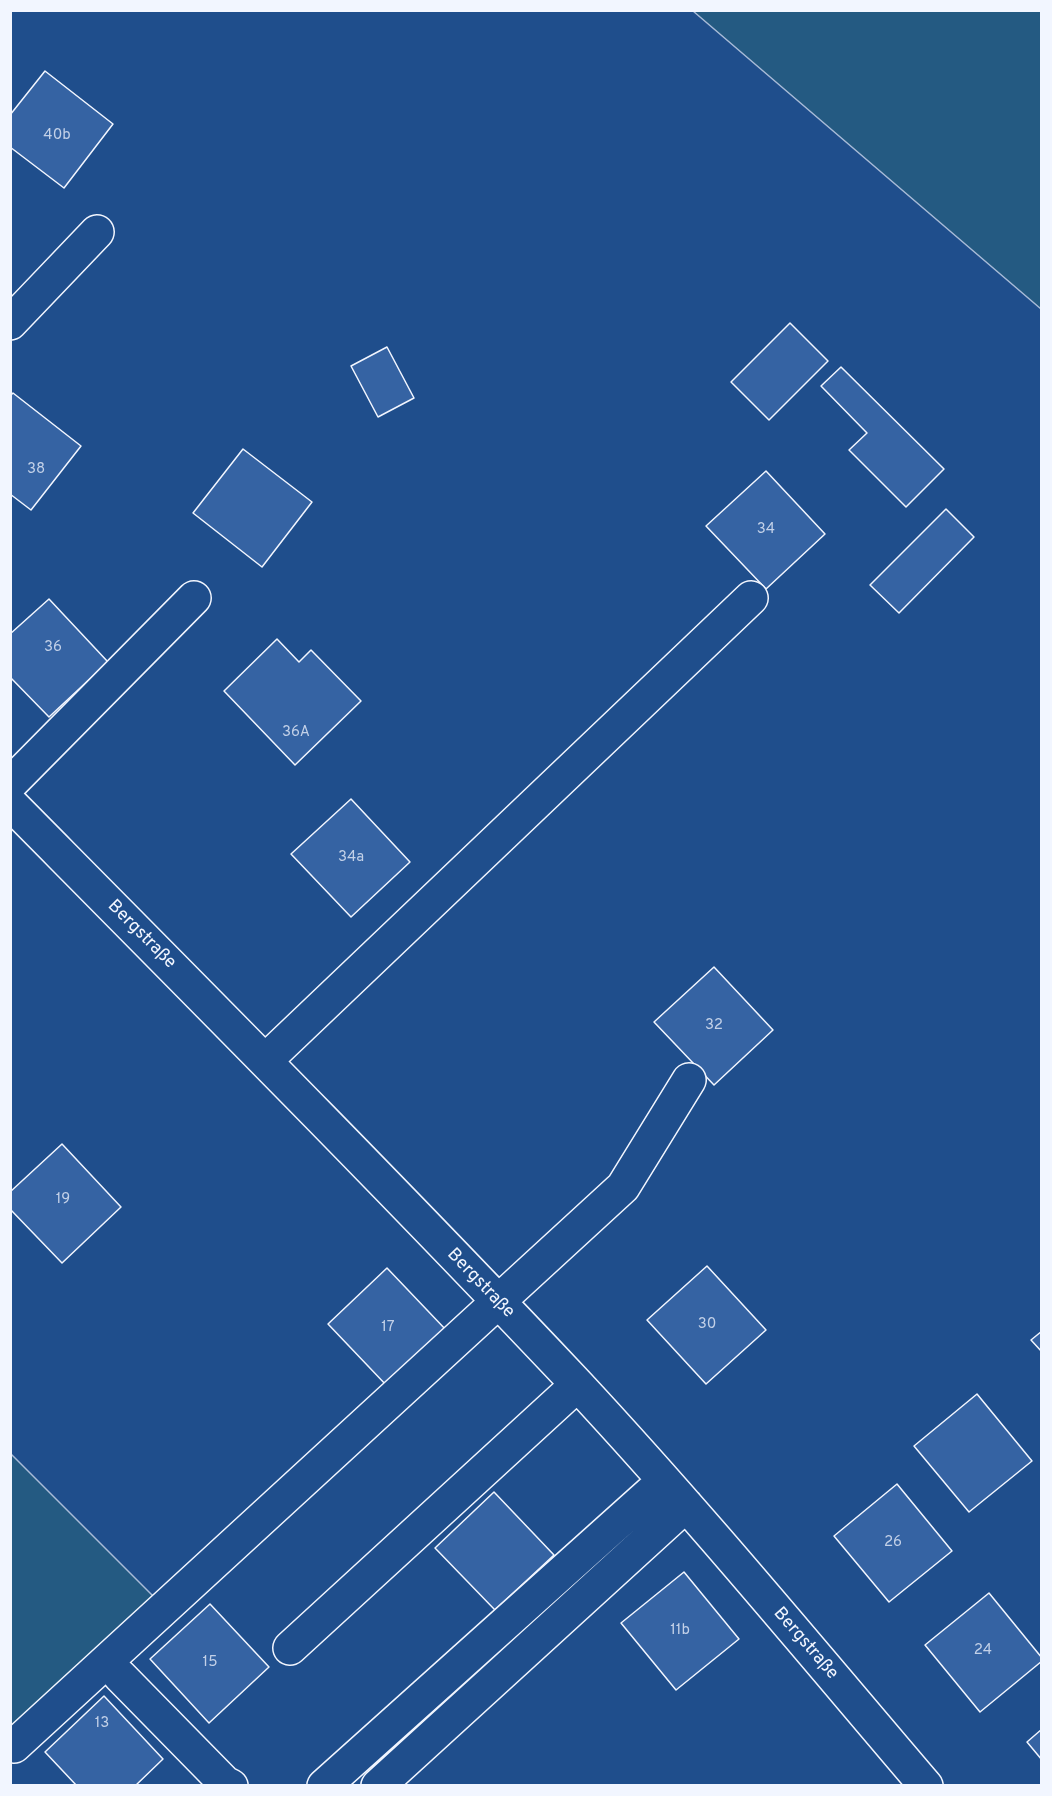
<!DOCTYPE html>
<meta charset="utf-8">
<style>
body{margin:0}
#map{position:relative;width:1052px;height:1796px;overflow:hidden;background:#1f4e8c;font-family:Overpass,sans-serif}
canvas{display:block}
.frame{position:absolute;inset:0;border:12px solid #f2f6ff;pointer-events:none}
</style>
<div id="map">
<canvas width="1052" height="1796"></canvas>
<div class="frame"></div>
</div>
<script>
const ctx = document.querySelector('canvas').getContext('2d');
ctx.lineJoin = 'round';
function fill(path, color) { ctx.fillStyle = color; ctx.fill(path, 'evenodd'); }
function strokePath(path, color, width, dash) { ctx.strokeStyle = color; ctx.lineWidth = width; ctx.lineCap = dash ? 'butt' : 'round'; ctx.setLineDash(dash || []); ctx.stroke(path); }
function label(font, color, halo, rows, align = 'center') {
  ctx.font = font + ' Overpass,sans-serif'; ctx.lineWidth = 4.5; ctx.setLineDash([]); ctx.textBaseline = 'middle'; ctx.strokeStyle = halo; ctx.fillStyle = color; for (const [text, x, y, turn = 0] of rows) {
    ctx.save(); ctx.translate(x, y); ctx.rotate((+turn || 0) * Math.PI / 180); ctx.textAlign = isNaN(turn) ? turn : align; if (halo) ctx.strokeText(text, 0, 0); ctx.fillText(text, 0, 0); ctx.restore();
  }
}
const green = new Path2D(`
 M 693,11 L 1041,11 L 1041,309 Z
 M 11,1454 L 155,1598 L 11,1736 Z`);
const building = new Path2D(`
 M 45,71 L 113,124 L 64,188 L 10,147 L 10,115 Z
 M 790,323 L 828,361 L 769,420 L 731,382 Z
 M 387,347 L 414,398 L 378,417 L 351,366 Z
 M 841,367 L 944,469 L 906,507 L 849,450 L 867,433 L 821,386 Z
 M 13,393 L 81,446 L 31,510 L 10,494 L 10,396 Z
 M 243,449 L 312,502 L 262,567 L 193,513 Z
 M 766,471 L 825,534 L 766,589 L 706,526 Z
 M 946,509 L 974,537 L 899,613 L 870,585 Z
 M 49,599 L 108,662 L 49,717 L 10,677 L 10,634 Z
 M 277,639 L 299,662 L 311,650 L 361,701 L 295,765 L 224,691 Z
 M 351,799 L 410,862 L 351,917 L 291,854 Z
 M 714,967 L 773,1030 L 714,1085 L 654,1022 Z
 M 62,1144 L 121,1207 L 62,1263 L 10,1209 L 10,1192 Z
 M 707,1266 L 766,1330 L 706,1384 L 647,1320 Z
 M 387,1268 L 447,1331 L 388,1387 L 328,1324 Z
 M 1042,1331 L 1042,1352 L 1031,1340 Z
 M 977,1394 L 1032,1461 L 969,1512 L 914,1446 Z
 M 897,1484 L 952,1551 L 889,1602 L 834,1536 Z
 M 494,1492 L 554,1555 L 495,1610 L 435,1548 Z
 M 684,1572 L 739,1639 L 676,1690 L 621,1623 Z
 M 989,1593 L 1042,1658 L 1042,1661 L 980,1712 L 925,1645 Z
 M 210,1604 L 269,1667 L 209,1723 L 150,1659 Z
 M 104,1696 L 163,1759 L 135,1786 L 77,1786 L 45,1752 Z
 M 1042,1729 L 1042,1760 L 1027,1742 Z`);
const minor = new Path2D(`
 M 10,323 L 97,232
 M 10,784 L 194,598
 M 10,803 C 200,995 391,1187 576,1383 C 697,1513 810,1650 926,1786
 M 265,1061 L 751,598
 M 290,1648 L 577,1385
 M 120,1676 L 225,1783 L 231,1786
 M 14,1746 L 623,1187 L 689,1080
 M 324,1786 L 664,1481
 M 378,1786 L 686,1505`);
const numberNames = [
 ["40b",57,136],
 ["38",36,470],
 ["34",766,530],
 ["36",53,648],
 ["36A",296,733],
 ["34a",351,858],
 ["32",714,1026],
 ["19",63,1200],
 ["30",707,1325],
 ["17",388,1328],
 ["26",893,1543],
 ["11b",680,1631],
 ["24",983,1651],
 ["15",210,1663],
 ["13",102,1724]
];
const streetNames = [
 ["Bergstraße",141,935,45],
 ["Bergstraße",480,1284,46],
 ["Bergstraße",805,1644,49]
];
fill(green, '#245a82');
strokePath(green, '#a8bbd7', 1.5);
fill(building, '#3563a3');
strokePath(building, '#f2f6ff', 1.5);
strokePath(minor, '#f2f6ff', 36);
strokePath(minor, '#1f4e8c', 33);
label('15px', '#c3d1e8', null, numberNames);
label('18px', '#f2f6ff', '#1f4e8c', streetNames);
</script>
